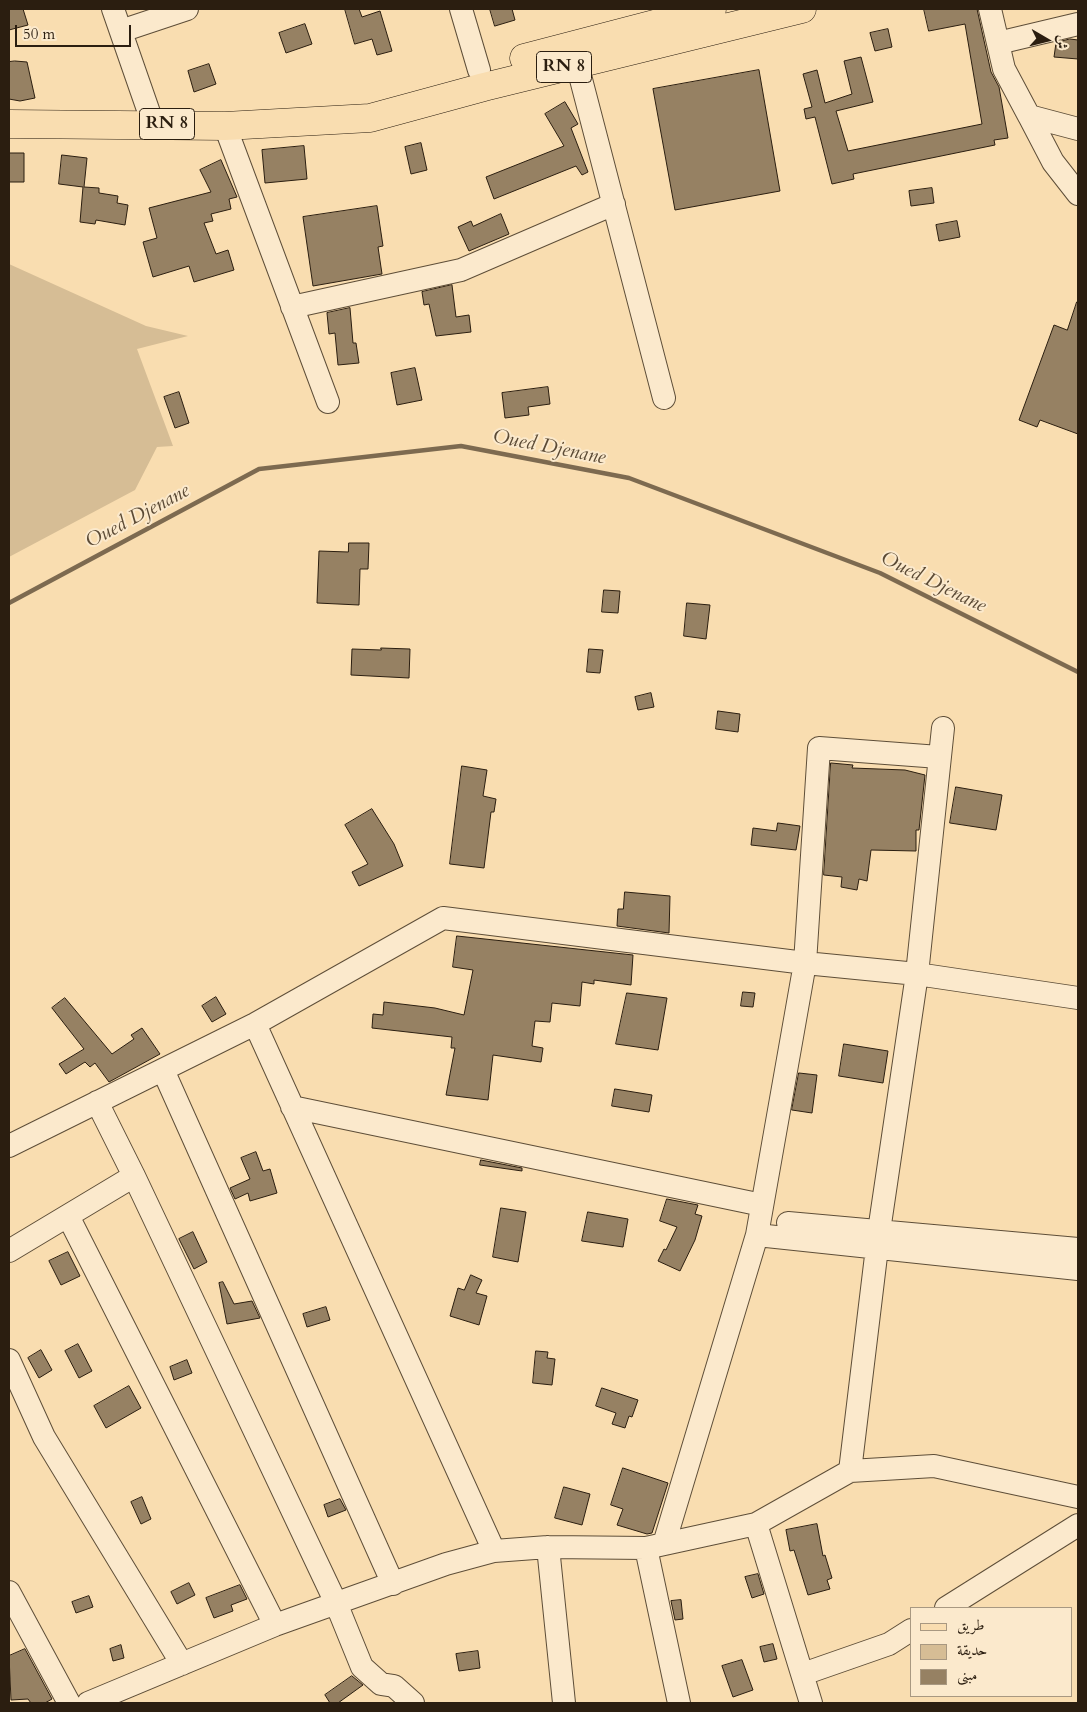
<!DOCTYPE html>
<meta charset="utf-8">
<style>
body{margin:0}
#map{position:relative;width:1087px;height:1712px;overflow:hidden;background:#f9ddb0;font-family:Cardo,Amiri,serif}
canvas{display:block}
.frame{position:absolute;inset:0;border:10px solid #2b1e10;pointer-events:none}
.legend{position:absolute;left:910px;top:1607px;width:162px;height:90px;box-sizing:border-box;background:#fbe9cc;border:1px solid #a89881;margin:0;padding:6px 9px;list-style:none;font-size:15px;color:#2b1e10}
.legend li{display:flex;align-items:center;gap:10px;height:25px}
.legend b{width:25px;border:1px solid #a89881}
.north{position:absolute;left:1022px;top:15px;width:50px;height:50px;-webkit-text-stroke:4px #fbe9cc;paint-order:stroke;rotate:98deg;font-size:14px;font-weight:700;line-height:20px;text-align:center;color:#2b1e10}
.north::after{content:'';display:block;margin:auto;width:18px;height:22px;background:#2b1e10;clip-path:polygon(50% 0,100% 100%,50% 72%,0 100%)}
.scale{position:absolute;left:15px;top:25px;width:116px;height:22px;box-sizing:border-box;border:2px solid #2b1e10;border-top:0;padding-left:6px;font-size:15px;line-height:18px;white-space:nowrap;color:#2b1e10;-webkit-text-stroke:4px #fbe9cc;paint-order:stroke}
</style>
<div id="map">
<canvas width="1087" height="1712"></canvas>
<div class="frame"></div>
<ul class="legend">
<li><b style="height:6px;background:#f9ddb0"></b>طريق</li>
<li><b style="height:14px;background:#d6bd95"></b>حديقة</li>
<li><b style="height:14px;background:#968163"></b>مبنى</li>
</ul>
<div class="north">ش</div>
<div class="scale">50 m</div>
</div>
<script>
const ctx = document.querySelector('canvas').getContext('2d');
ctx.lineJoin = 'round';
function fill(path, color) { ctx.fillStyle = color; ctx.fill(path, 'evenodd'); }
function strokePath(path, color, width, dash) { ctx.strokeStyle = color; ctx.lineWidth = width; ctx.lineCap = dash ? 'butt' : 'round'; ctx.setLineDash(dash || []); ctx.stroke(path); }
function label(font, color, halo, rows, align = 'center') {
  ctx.font = font + ' Cardo,serif'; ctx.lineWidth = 4; ctx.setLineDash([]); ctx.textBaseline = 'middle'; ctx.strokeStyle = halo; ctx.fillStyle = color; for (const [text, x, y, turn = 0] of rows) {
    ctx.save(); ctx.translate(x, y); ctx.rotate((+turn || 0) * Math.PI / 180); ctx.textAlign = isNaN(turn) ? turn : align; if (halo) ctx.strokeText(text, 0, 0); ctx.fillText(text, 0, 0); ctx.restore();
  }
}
const green = new Path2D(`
 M 9,264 L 146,326 L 188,336 L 137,349 L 173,446 L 157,447 L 135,490 L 9,557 Z`);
const stream = new Path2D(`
 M 9,603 L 259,469 L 461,446 L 629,478 L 880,573 L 1078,672`);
const building = new Path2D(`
 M 9,9 L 23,9 L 28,25 L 9,30 Z
 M 345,9 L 359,9 L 362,17 L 380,11 L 392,51 L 377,55 L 372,39 L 355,44 Z
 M 490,9 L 512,9 L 515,20 L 495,26 Z
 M 924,9 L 977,9 L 991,72 L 999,87 L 1008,138 L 994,140 L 995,145 L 853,174 L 854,179 L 832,184 L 815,117 L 806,119 L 804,109 L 812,107 L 803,74 L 817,70 L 825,103 L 852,94 L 844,61 L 861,57 L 873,102 L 836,111 L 848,151 L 982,124 L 965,24 L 929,31 Z
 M 305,24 L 312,44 L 286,53 L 279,33 Z
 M 888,29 L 892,47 L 875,51 L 870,33 Z
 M 1070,39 L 1078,40 L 1078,59 L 1054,57 L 1056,43 Z
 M 15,61 L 27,62 L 35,98 L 20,101 L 9,99 L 9,62 Z
 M 209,64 L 216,84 L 194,92 L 188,71 Z
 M 759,70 L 780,191 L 675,210 L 653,89 Z
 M 565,102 L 578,124 L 571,128 L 588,172 L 582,175 L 576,166 L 494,199 L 486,177 L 564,146 L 545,114 Z
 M 421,143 L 427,170 L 411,174 L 405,147 Z
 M 304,146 L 307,179 L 265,183 L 262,150 Z
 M 9,153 L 24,153 L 24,182 L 9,182 Z
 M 62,155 L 87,158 L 84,187 L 99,188 L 99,193 L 118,196 L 117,203 L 128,205 L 125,225 L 96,220 L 95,224 L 80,222 L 83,187 L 59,184 Z
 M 221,160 L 237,197 L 229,199 L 231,209 L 211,214 L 213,221 L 204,223 L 216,254 L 228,250 L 234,270 L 194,282 L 189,266 L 153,277 L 143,242 L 157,238 L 149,208 L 211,192 L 200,170 Z
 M 932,188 L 934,203 L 911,206 L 909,191 Z
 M 377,206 L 383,246 L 378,247 L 382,274 L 313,286 L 303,217 Z
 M 501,214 L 509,234 L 469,251 L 458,227 L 471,221 L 473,226 Z
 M 957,221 L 960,237 L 939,241 L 936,225 Z
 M 452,285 L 456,317 L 469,315 L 471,332 L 436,336 L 429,304 L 424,305 L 422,292 Z
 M 1077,302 L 1078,302 L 1078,434 L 1040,420 L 1037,427 L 1019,420 L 1054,325 L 1067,330 Z
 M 350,308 L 353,343 L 356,343 L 359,363 L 338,365 L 335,333 L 329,334 L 327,313 Z
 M 415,368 L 422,400 L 397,405 L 391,373 Z
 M 548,387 L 550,404 L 528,407 L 529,415 L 505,418 L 502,393 Z
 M 179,392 L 189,423 L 175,428 L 164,397 Z
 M 349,543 L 369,543 L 368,569 L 360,569 L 359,605 L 317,603 L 319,551 L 348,552 Z
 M 604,590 L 620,591 L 618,613 L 602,612 Z
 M 687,603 L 710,605 L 706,639 L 684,636 Z
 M 381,648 L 410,649 L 409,678 L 351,675 L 352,649 L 381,650 Z
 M 589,649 L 603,650 L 600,673 L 587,672 Z
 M 651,693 L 654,707 L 638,710 L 635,697 Z
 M 718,711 L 740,714 L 738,732 L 716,729 Z
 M 831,763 L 853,765 L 852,768 L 905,770 L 925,775 L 919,830 L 916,830 L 916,851 L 871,850 L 867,881 L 859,879 L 857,890 L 841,887 L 842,877 L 824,875 Z
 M 462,766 L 487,770 L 483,796 L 496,799 L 494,812 L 491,812 L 484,868 L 450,864 Z
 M 956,787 L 1002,795 L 996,830 L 950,823 Z
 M 372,809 L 394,844 L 403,866 L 359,886 L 352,872 L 368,864 L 345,825 Z
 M 778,823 L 800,826 L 796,850 L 751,845 L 753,828 L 776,831 Z
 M 625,892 L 670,896 L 669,933 L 617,926 L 618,909 L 623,909 Z
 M 457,936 L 633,955 L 631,985 L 594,980 L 594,984 L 582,982 L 580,1006 L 552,1003 L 550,1022 L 535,1021 L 532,1046 L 543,1048 L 541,1062 L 493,1055 L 488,1100 L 446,1095 L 455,1048 L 451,1048 L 452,1037 L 372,1028 L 373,1014 L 383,1015 L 384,1002 L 435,1008 L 464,1015 L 473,970 L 453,967 Z
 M 743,992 L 755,993 L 753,1007 L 741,1006 Z
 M 627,993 L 667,998 L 658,1050 L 616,1044 Z
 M 216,997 L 226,1014 L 212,1022 L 202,1006 Z
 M 65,998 L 112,1054 L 134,1039 L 131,1035 L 142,1028 L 160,1054 L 109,1082 L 95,1063 L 90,1067 L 85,1062 L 66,1074 L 59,1064 L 84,1049 L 52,1008 Z
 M 844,1044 L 888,1051 L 883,1083 L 839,1076 Z
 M 799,1073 L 817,1075 L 812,1113 L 792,1110 Z
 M 615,1089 L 652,1095 L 649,1112 L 612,1106 Z
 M 256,1152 L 263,1171 L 270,1169 L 277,1193 L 250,1201 L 248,1193 L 235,1199 L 230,1188 L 250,1179 L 241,1158 Z
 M 481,1160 L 522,1168 L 522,1171 L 480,1165 Z
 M 667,1199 L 698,1205 L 695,1214 L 702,1216 L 695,1240 L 680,1271 L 658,1261 L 664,1249 L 666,1250 L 677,1227 L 660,1221 Z
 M 501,1208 L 526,1212 L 518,1262 L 493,1257 Z
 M 588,1212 L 628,1219 L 623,1247 L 582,1241 Z
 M 193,1232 L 207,1262 L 194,1269 L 179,1239 Z
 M 68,1252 L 80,1276 L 61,1285 L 49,1261 Z
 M 471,1275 L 482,1280 L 476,1293 L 487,1296 L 479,1325 L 450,1316 L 458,1288 L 464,1290 Z
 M 223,1282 L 234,1304 L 252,1301 L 260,1318 L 227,1324 L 219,1283 Z
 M 326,1307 L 330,1320 L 307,1327 L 303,1314 Z
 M 78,1344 L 92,1371 L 79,1378 L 65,1351 Z
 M 41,1350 L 52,1370 L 39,1378 L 28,1358 Z
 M 536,1351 L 548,1352 L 547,1358 L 555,1359 L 552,1385 L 533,1383 Z
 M 187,1360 L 192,1373 L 174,1380 L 170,1367 Z
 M 129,1386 L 141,1408 L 106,1428 L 94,1406 Z
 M 602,1388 L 638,1400 L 632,1417 L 629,1416 L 625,1428 L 612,1424 L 616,1413 L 596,1406 Z
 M 623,1468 L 668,1483 L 652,1533 L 647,1534 L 617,1525 L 623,1509 L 611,1505 Z
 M 564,1487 L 590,1494 L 582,1525 L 555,1518 Z
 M 142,1497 L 151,1519 L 141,1524 L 131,1502 Z
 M 340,1499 L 346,1510 L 328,1517 L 324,1505 Z
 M 817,1524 L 823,1556 L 825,1555 L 832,1578 L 827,1580 L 830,1589 L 808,1595 L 794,1550 L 790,1551 L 786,1530 Z
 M 758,1574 L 764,1594 L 752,1598 L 745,1577 Z
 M 189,1583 L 195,1595 L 177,1604 L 171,1592 Z
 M 240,1585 L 247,1599 L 231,1605 L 233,1611 L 214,1618 L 206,1598 Z
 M 89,1596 L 93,1607 L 76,1613 L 72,1602 Z
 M 681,1600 L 683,1619 L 675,1620 L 671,1601 Z
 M 773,1644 L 777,1659 L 764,1662 L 760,1647 Z
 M 121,1645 L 124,1658 L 113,1661 L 110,1649 Z
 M 25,1649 L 52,1699 L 45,1703 L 31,1703 L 28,1699 L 11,1700 L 9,1656 Z
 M 478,1651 L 480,1668 L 459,1671 L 456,1654 Z
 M 742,1660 L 753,1690 L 733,1697 L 722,1666 Z
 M 352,1676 L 363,1685 L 338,1703 L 330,1703 L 325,1695 Z`);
const minor = new Path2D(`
 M 113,9 L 153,124
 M 461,9 L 479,70
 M 990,9 L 1004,69 L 1029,116 L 1078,129
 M 121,31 L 187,9
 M 998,43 L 1078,24
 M 577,64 L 664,398
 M 1029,116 L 1053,162 L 1078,194
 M 225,126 L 328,402
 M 292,307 L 461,270 L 614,204
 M 255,1024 L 494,1551
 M 163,1070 L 393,1584
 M 97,1102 L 134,1176 L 336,1603 L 362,1667 L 381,1684 L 394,1686 L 413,1703
 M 292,1107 L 762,1205
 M 9,1146 L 255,1024 L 443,918 L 805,963 L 917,974 L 1078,998
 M 68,1216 L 275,1625
 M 788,1223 L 1078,1249
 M 757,1235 L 1078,1269
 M 9,1251 L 134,1176
 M 9,1360 L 44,1437 L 182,1664
 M 850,1471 L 879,1231 L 917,974 L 943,728
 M 756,1524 L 811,1703
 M 664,1544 L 757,1235 L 805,963 L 819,748 L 939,757
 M 548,1547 L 564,1703
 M 646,1548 L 679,1703
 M 9,1592 L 69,1703
 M 946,1608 L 1078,1525
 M 803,1674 L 889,1644 L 911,1630
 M 88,1703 L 275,1625 L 446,1564 L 494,1551 L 548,1547 L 646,1548 L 756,1524 L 850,1471 L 934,1466 L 1078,1497`);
const major = new Path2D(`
 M 524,58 L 712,9
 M 9,124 L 225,126 L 370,118 L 484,87 L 802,9`);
const shields = [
 [564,67,55],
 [167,124,55]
];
const shieldNames = [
 ["RN 8",564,67],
 ["RN 8",167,124]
];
const waterNames = [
 ["Oued Djenane",549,448,11],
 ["Oued Djenane",138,517,-28],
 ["Oued Djenane",933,583,26]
];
fill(green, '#d6bd95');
strokePath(stream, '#7d6a50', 4.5);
fill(building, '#968163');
strokePath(building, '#2b1e10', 1);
strokePath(minor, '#5e4e38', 24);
strokePath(major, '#2b1e10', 29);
strokePath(minor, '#fbe9cc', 22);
strokePath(major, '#f9ddb0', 28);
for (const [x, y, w] of shields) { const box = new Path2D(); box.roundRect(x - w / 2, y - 15.5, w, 31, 4); ctx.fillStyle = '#fbe9cc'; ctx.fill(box); strokePath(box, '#2b1e10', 1); }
label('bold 18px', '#2b1e10', null, shieldNames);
label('italic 20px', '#5b4a35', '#fbe9cc', waterNames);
</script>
